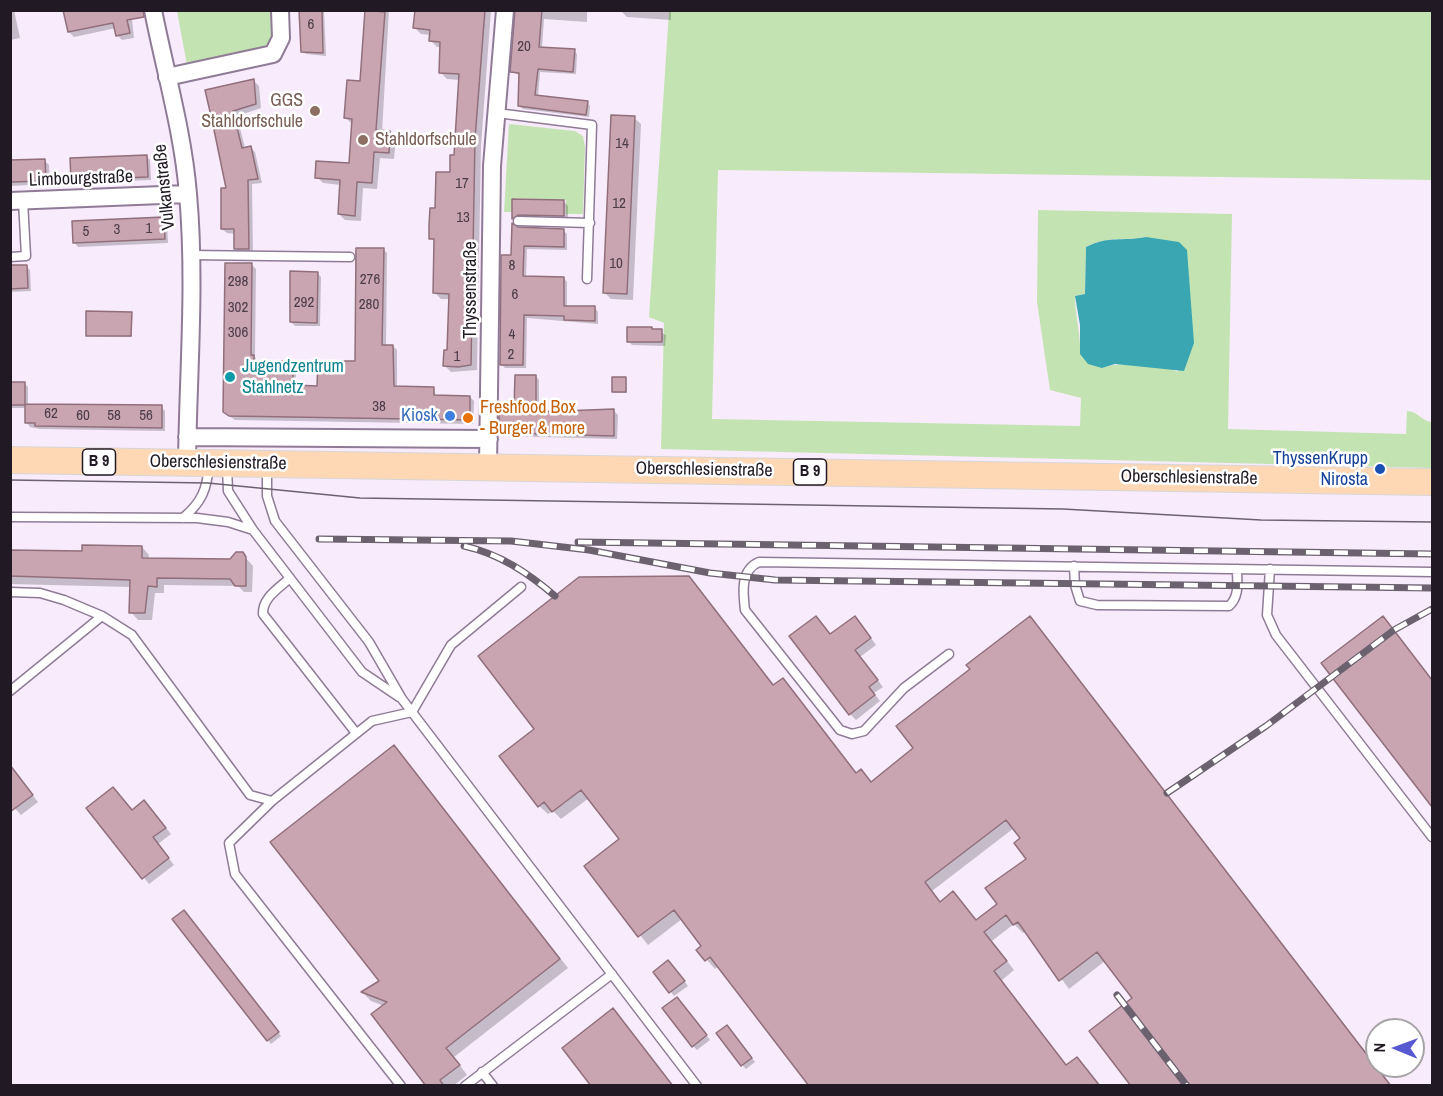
<!DOCTYPE html>
<meta charset="utf-8">
<style>
body{margin:0}
#map{position:relative;width:1443px;height:1096px;overflow:hidden;background:#f8ebfc;font-family:"Archivo Narrow",sans-serif}
canvas{display:block}
.frame{position:absolute;inset:0;border:12px solid #211923;pointer-events:none}
.north{position:absolute;left:1365px;top:1018px;width:60px;height:60px;box-sizing:border-box;background:#fff;border:2px solid #a6a3a7;border-radius:50%;rotate:271deg;font-size:16px;font-weight:700;line-height:24px;text-align:center;color:#211923}
.north::after{content:'';display:block;margin:auto;width:21px;height:27px;background:#5858d0;clip-path:polygon(50% 0,100% 100%,50% 72%,0 100%)}
</style>
<div id="map">
<canvas width="1443" height="1096"></canvas>
<div class="frame"></div>
<div class="north">N</div>
</div>
<script>
const ctx = document.querySelector('canvas').getContext('2d');
ctx.lineJoin = 'round';
function fill(path, color) { ctx.fillStyle = color; ctx.fill(path, 'evenodd'); }
function strokePath(path, color, width, dash) { ctx.strokeStyle = color; ctx.lineWidth = width; ctx.lineCap = dash ? 'butt' : 'round'; ctx.setLineDash(dash || []); ctx.stroke(path); }
function label(font, color, halo, rows, align = 'center') {
  ctx.font = font + ' "Archivo Narrow",sans-serif'; ctx.lineWidth = 5; ctx.setLineDash([]); ctx.textBaseline = 'middle'; ctx.strokeStyle = halo; ctx.fillStyle = color; for (const [text, x, y, turn = 0] of rows) {
    ctx.save(); ctx.translate(x, y); ctx.rotate((+turn || 0) * Math.PI / 180); ctx.textAlign = isNaN(turn) ? turn : align; if (halo) ctx.strokeText(text, 0, 0); ctx.fillText(text, 0, 0); ctx.restore();
  }
}
const green = new Path2D(`
 M 177,11 L 273,11 L 274,38 L 271,47 L 187,65 Z
 M 669,11 L 1432,11 L 1432,180 L 718,170 L 712,419 L 1080,426 L 1081,398 L 1050,390 L 1037,302 L 1038,210 L 1232,214 L 1228,429 L 1406,434 L 1407,411 C 1418,411 1422,422 1432,422 L 1432,468 L 661,449 L 664,323 L 649,317 ZM 1146,237 L 1178,372 C 1159,362 1122,361 1102,368 L 1080,354 C 1081,334 1075,316 1075,296 L 1085,294 L 1086,247 C 1111,235 1121,242 1146,237 Z
 M 509,124 L 575,131 L 583,136 L 585,147 L 583,214 L 566,214 L 566,200 L 514,198 L 513,212 L 504,212 Z`);
const water = new Path2D(`
 M 1146,237 L 1179,242 L 1187,250 L 1194,343 L 1184,371 L 1115,364 L 1102,368 L 1088,364 L 1080,354 L 1080,325 L 1075,296 L 1085,294 L 1086,247 C 1111,235 1121,242 1146,237 Z`);
const shadow = new Path2D(`
 M 10,10 L 14,10 L 20,38 L 10,40 Z
 M 131,10 L 134,38 L 122,40 L 117,35 L 116,28 L 74,37 L 69,32 Z
 M 301,10 L 324,10 L 326,56 L 306,54 L 303,51 Z
 M 365,10 L 389,10 L 382,132 L 390,132 L 396,138 L 394,159 L 380,158 L 377,189 L 363,188 L 361,221 L 345,220 L 339,214 L 341,185 L 323,183 L 317,177 L 351,165 L 352,124 L 346,118 L 361,83 Z
 M 415,10 L 491,10 L 481,146 L 477,370 L 451,372 L 445,366 L 448,352 L 450,299 L 441,299 L 435,293 L 436,243 L 431,238 L 437,210 L 452,173 L 456,156 L 460,80 L 447,79 L 440,72 L 441,47 L 437,47 L 430,40 L 431,35 L 421,34 L 415,28 Z
 M 516,10 L 587,10 L 587,22 L 544,19 L 542,48 L 574,51 L 577,54 L 576,74 L 540,72 L 538,97 L 587,102 L 590,106 L 589,117 L 523,109 L 519,106 L 521,76 L 512,72 Z
 M 671,10 L 671,20 L 627,17 L 621,11 Z
 M 254,81 L 259,86 L 261,108 L 237,116 L 245,148 L 250,147 L 255,152 L 262,183 L 252,184 L 253,253 L 240,253 L 236,249 L 236,234 L 227,233 L 222,229 L 227,189 L 214,125 Z
 M 634,118 L 641,124 L 633,300 L 611,299 L 605,293 Z
 M 146,156 L 150,160 L 151,180 L 76,183 L 72,179 Z
 M 45,161 L 49,165 L 50,184 L 10,186 L 10,162 Z
 M 514,201 L 564,202 L 568,206 L 568,219 L 517,222 L 514,219 Z
 M 163,219 L 167,223 L 168,243 L 78,247 L 74,242 Z
 M 517,229 L 563,230 L 567,234 L 567,250 L 527,249 L 526,278 L 564,278 L 567,282 L 567,308 L 595,308 L 598,312 L 598,324 L 527,318 L 526,368 L 505,368 L 501,364 Z
 M 383,249 L 387,253 L 386,346 L 393,346 L 397,350 L 397,388 L 433,388 L 437,397 L 470,397 L 474,401 L 473,424 L 235,420 L 229,416 L 252,265 L 256,269 L 255,357 L 258,363 L 284,363 L 292,368 L 296,372 L 296,387 L 319,387 L 356,363 Z
 M 26,266 L 30,270 L 31,291 L 10,292 L 10,267 Z
 M 317,273 L 321,277 L 320,326 L 295,326 L 291,322 Z
 M 131,313 L 132,337 L 88,336 Z
 M 652,328 L 666,335 L 665,346 L 632,345 L 628,341 Z
 M 536,376 L 539,380 L 539,413 L 614,411 L 618,415 L 617,439 L 504,436 L 500,432 Z
 M 626,379 L 627,393 L 615,393 L 613,392 Z
 M 10,383 L 25,384 L 28,387 L 28,406 L 161,407 L 165,411 L 165,431 L 40,429 L 30,427 L 27,423 L 27,408 L 10,408 Z
 M 142,547 L 149,555 L 149,560 L 231,561 L 242,554 L 253,566 L 252,592 L 244,592 L 238,586 L 164,585 L 164,593 L 155,593 L 152,620 L 138,620 L 131,612 L 131,587 L 10,584 L 10,552 L 83,553 Z
 M 689,578 L 775,686 L 783,680 L 857,774 L 861,771 L 872,783 L 916,749 L 972,670 L 1030,618 L 1392,1086 L 1133,1086 L 1134,998 L 1105,961 L 1069,989 L 1026,931 L 1023,933 L 1014,924 L 992,941 L 1014,970 L 1001,981 L 1067,1066 L 1077,1059 L 1100,1086 L 811,1086 L 718,966 L 715,969 L 698,950 L 703,946 L 682,919 L 648,945 L 586,867 L 621,839 L 589,798 L 561,819 L 553,811 L 548,814 L 539,806 L 536,729 ZM 1014,828 L 1022,838 L 1028,859 L 999,904 L 977,921 L 941,903 L 932,891 Z
 M 1383,618 L 1432,680 L 1432,805 L 1323,663 Z
 M 861,624 L 876,645 L 860,657 L 883,687 L 874,693 L 880,701 L 856,720 L 850,714 L 831,635 Z
 M 402,756 L 568,968 L 454,1057 L 467,1075 L 453,1086 L 427,1086 L 384,1006 L 371,1001 L 363,993 L 381,982 Z
 M 10,766 L 38,802 L 21,815 L 10,803 Z
 M 89,808 L 132,812 L 150,808 L 171,834 L 158,844 L 174,865 L 149,884 Z
 M 187,915 L 281,1036 L 271,1044 L 174,919 Z
 M 672,965 L 688,986 L 674,996 L 655,972 Z
 M 681,1003 L 710,1040 L 697,1050 L 693,1046 Z
 M 730,1030 L 755,1062 L 746,1069 L 742,1065 Z`);
const building = new Path2D(`
 M 63,10 L 143,10 L 144,17 L 127,20 L 130,33 L 116,36 L 113,23 L 68,32 Z
 M 299,10 L 322,10 L 323,53 L 301,52 Z
 M 365,10 L 385,12 L 376,130 L 390,131 L 389,153 L 374,152 L 372,183 L 357,182 L 355,216 L 338,214 L 340,180 L 315,178 L 316,161 L 349,163 L 352,119 L 344,118 L 347,80 L 360,81 Z
 M 415,10 L 485,10 L 475,139 L 471,365 L 458,367 L 443,366 L 444,350 L 447,350 L 449,294 L 433,293 L 434,239 L 429,239 L 429,225 L 430,208 L 435,208 L 436,172 L 450,172 L 450,155 L 454,155 L 459,74 L 439,73 L 440,42 L 429,41 L 430,30 L 413,28 Z
 M 515,10 L 542,10 L 539,47 L 575,49 L 573,72 L 538,69 L 535,95 L 588,101 L 586,115 L 518,106 L 519,73 L 510,72 Z
 M 254,79 L 256,104 L 233,111 L 242,148 L 251,146 L 258,179 L 248,180 L 249,249 L 234,249 L 234,229 L 221,229 L 221,188 L 226,188 L 213,125 L 207,120 L 211,116 L 205,90 Z
 M 611,115 L 635,116 L 627,294 L 603,293 Z
 M 147,155 L 148,177 L 71,180 L 70,158 Z
 M 45,159 L 46,181 L 10,182 L 10,160 Z
 M 512,199 L 564,200 L 564,216 L 518,215 L 512,219 Z
 M 164,217 L 165,239 L 73,243 L 72,221 Z
 M 512,223 L 518,227 L 564,229 L 564,247 L 524,246 L 523,276 L 564,277 L 564,306 L 595,306 L 595,321 L 564,320 L 564,316 L 524,315 L 523,365 L 500,365 L 501,255 L 511,255 Z
 M 356,248 L 384,248 L 382,345 L 393,345 L 394,386 L 434,387 L 434,395 L 470,396 L 470,420 L 229,416 L 223,412 L 225,263 L 252,263 L 251,355 L 254,355 L 254,361 L 284,361 L 284,366 L 293,366 L 293,385 L 317,386 L 318,361 L 355,361 Z
 M 10,265 L 27,265 L 28,288 L 10,289 Z
 M 290,271 L 318,272 L 317,323 L 290,322 Z
 M 86,311 L 132,312 L 131,336 L 86,336 Z
 M 627,327 L 652,327 L 652,329 L 662,329 L 662,342 L 627,342 Z
 M 515,375 L 536,375 L 536,412 L 614,409 L 614,436 L 499,433 L 499,408 L 514,408 Z
 M 612,377 L 626,377 L 626,392 L 612,392 Z
 M 10,382 L 25,382 L 25,404 L 162,405 L 162,428 L 35,426 L 35,423 L 25,423 L 25,405 L 10,405 Z
 M 82,545 L 142,546 L 142,558 L 230,559 L 236,552 L 243,552 L 246,557 L 246,586 L 235,586 L 230,579 L 157,578 L 157,587 L 148,586 L 145,613 L 129,613 L 130,580 L 10,576 L 10,550 L 82,551 Z
 M 689,576 L 773,685 L 783,678 L 856,773 L 861,769 L 871,782 L 913,748 L 896,726 L 970,669 L 966,665 L 1030,616 L 1391,1086 L 1131,1086 L 1089,1031 L 1132,998 L 1097,952 L 1059,981 L 1018,922 L 1013,925 L 1006,915 L 984,932 L 1007,961 L 994,971 L 1066,1065 L 1077,1057 L 1100,1086 L 809,1086 L 710,957 L 705,961 L 696,950 L 701,946 L 674,910 L 638,937 L 584,866 L 619,839 L 581,790 L 552,812 L 544,802 L 538,807 L 499,756 L 534,729 L 478,656 L 579,577 ZM 1006,820 L 1020,838 L 1014,843 L 1026,859 L 985,888 L 997,904 L 976,920 L 953,891 L 940,902 L 925,882 Z
 M 816,616 L 830,634 L 855,616 L 871,638 L 855,650 L 878,680 L 869,687 L 875,695 L 849,715 L 789,636 Z
 M 1383,616 L 1432,680 L 1432,807 L 1321,663 Z
 M 394,745 L 560,959 L 446,1048 L 460,1065 L 440,1080 L 444,1086 L 426,1086 L 371,1014 L 387,1002 L 361,992 L 379,981 L 270,842 Z
 M 10,765 L 33,795 L 10,812 Z
 M 113,787 L 132,810 L 144,800 L 166,828 L 153,837 L 169,858 L 142,879 L 86,808 Z
 M 184,910 L 279,1032 L 267,1041 L 172,919 Z
 M 668,960 L 685,981 L 669,993 L 653,972 Z
 M 677,997 L 707,1035 L 692,1047 L 662,1008 Z
 M 613,1008 L 673,1086 L 591,1086 L 562,1048 Z
 M 727,1025 L 752,1058 L 741,1066 L 716,1033 Z`);
const service = new Path2D(`
 M 497,113 L 592,125 L 587,279
 M 518,221 L 590,223
 M 190,255 L 350,257
 M 10,257 L 26,256 L 23,201
 M 267,466 L 267,496 L 275,521 L 369,642 L 402,699 L 697,1086
 M 227,467 L 228,491 L 253,530
 M 10,517 L 197,518 L 228,522 L 253,530 L 362,672 L 399,697
 M 183,518 C 202,502 207,489 209,465
 M 1074,566 L 1075,585 L 1080,601 L 1097,605 L 1229,606 C 1240,596 1237,582 1237,569
 M 1270,569 L 1267,615 L 1276,635 L 1432,837
 M 290,578 C 279,588 262,598 263,614 L 356,733
 M 10,592 L 40,593 L 64,600 L 102,616 L 132,635 L 250,795 L 272,801 L 372,721 L 412,712 L 451,645 L 521,587
 M 949,654 L 904,688 L 864,731 L 852,734 L 840,730 L 745,610 C 743,593 740,570 759,562 L 1432,572
 M 10,691 L 102,616
 M 272,801 L 229,843 L 235,874 L 401,1086
 M 482,1072 L 493,1086
 M 465,1086 L 612,974`);
const minor = new Path2D(`
 M 153,10 C 165,71 183,132 188,194 C 196,283 188,374 187,463
 M 167,77 L 273,54 L 281,38 L 280,10
 M 10,201 L 188,194
 M 187,437 L 489,439
 M 488,467 L 492,166 L 505,10`);
const primary = new Path2D(`
 M 10,460 L 1432,482`);
const tram = new Path2D(`
 M 10,480 L 208,483 L 360,498 L 1063,509 L 1261,520 L 1432,522`);
const rail = new Path2D(`
 M 319,539 L 511,541 L 589,550 L 710,573 L 775,580 L 1432,588
 M 578,542 L 1432,554
 M 464,546 C 500,554 528,573 555,596
 M 1167,793 L 1266,726 L 1394,630 L 1432,609
 M 1117,995 L 1187,1086`);
const markers = [
 [315,111,6,"#8d6e63"],
 [363,140,6,"#8d6e63"],
 [230,377,6,"#0f9aa8"],
 [450,416,6,"#3f7fe0"],
 [468,418,6,"#e8710a"],
 [1380,469,6,"#1a4fb4"]
];
const numberNames = [
 ["6",311,25],
 ["20",524,47],
 ["14",622,144],
 ["17",462,184],
 ["12",619,204],
 ["13",463,218],
 ["1",149,229],
 ["3",117,230],
 ["5",86,232],
 ["10",616,264],
 ["8",512,266],
 ["276",370,280],
 ["298",238,282],
 ["6",515,295],
 ["292",304,303],
 ["280",369,305],
 ["302",238,308],
 ["306",238,333],
 ["4",512,335],
 ["2",511,355],
 ["1",457,357],
 ["38",379,407],
 ["62",51,414],
 ["60",83,416],
 ["58",114,416],
 ["56",146,416]
];
const shields = [
 [99,462,33],
 [810,472,33]
];
const shieldNames = [
 ["B 9",99,462],
 ["B 9",810,472]
];
const educationNames = [
 ["GGS",303,101],
 ["Stahldorfschule",303,122],
 ["Stahldorfschule",375,140,"left"]
];
const streetNames = [
 ["Limbourgstraße",81,179,-2],
 ["Vulkanstraße",165,187,-96],
 ["Thyssenstraße",471,290,-90],
 ["Oberschlesienstraße",218,463,1],
 ["Oberschlesienstraße",704,470,1],
 ["Oberschlesienstraße",1189,478,1]
];
const cultureNames = [
 ["Jugendzentrum",242,367],
 ["Stahlnetz",242,388]
];
const foodNames = [
 ["Freshfood Box",480,408],
 ["- Burger & more",480,429]
];
const shopNames = [
 ["Kiosk",438,416]
];
const transitNames = [
 ["ThyssenKrupp",1368,459],
 ["Nirosta",1368,480]
];
fill(green, '#c3e4b2');
fill(water, '#3aa6b2');
fill(shadow, '#0003');
fill(building, '#c9a5b2');
strokePath(building, '#906f7b', 1.5);
strokePath(service, '#8f7b96', 11);
strokePath(minor, '#8f7b96', 20);
strokePath(primary, '#d7d6d7', 28);
strokePath(service, '#fff', 8);
strokePath(minor, '#fff', 16);
strokePath(primary, '#fed7b5', 26);
strokePath(tram, '#6c626f', 1.5);
strokePath(rail, '#6c626f', 7);
strokePath(rail, '#fff', 4.5, [14]);
for (const [x, y, r, color] of markers) { const dot = new Path2D(); dot.arc(x, y, r, 0, 2 * Math.PI); ctx.fillStyle = color; ctx.fill(dot); strokePath(dot, '#fff', 2); }
label('15px', '#4b3c47', null, numberNames);
for (const [x, y, w] of shields) { const box = new Path2D(); box.roundRect(x - w / 2, y - 13, w, 26, 4.5); ctx.fillStyle = '#fff'; ctx.fill(box); strokePath(box, '#211923', 1.5); }
label('bold 16px', '#211923', null, shieldNames);
label('18px', '#785e54', '#fff', educationNames, 'right');
label('18px', '#211923', '#fff', streetNames);
label('18px', '#0d838f', '#fff', cultureNames, 'left');
label('18px', '#c56008', '#fff', foodNames, 'left');
label('18px', '#366cbe', '#fff', shopNames, 'right');
label('18px', '#164399', '#fff', transitNames, 'right');
</script>
